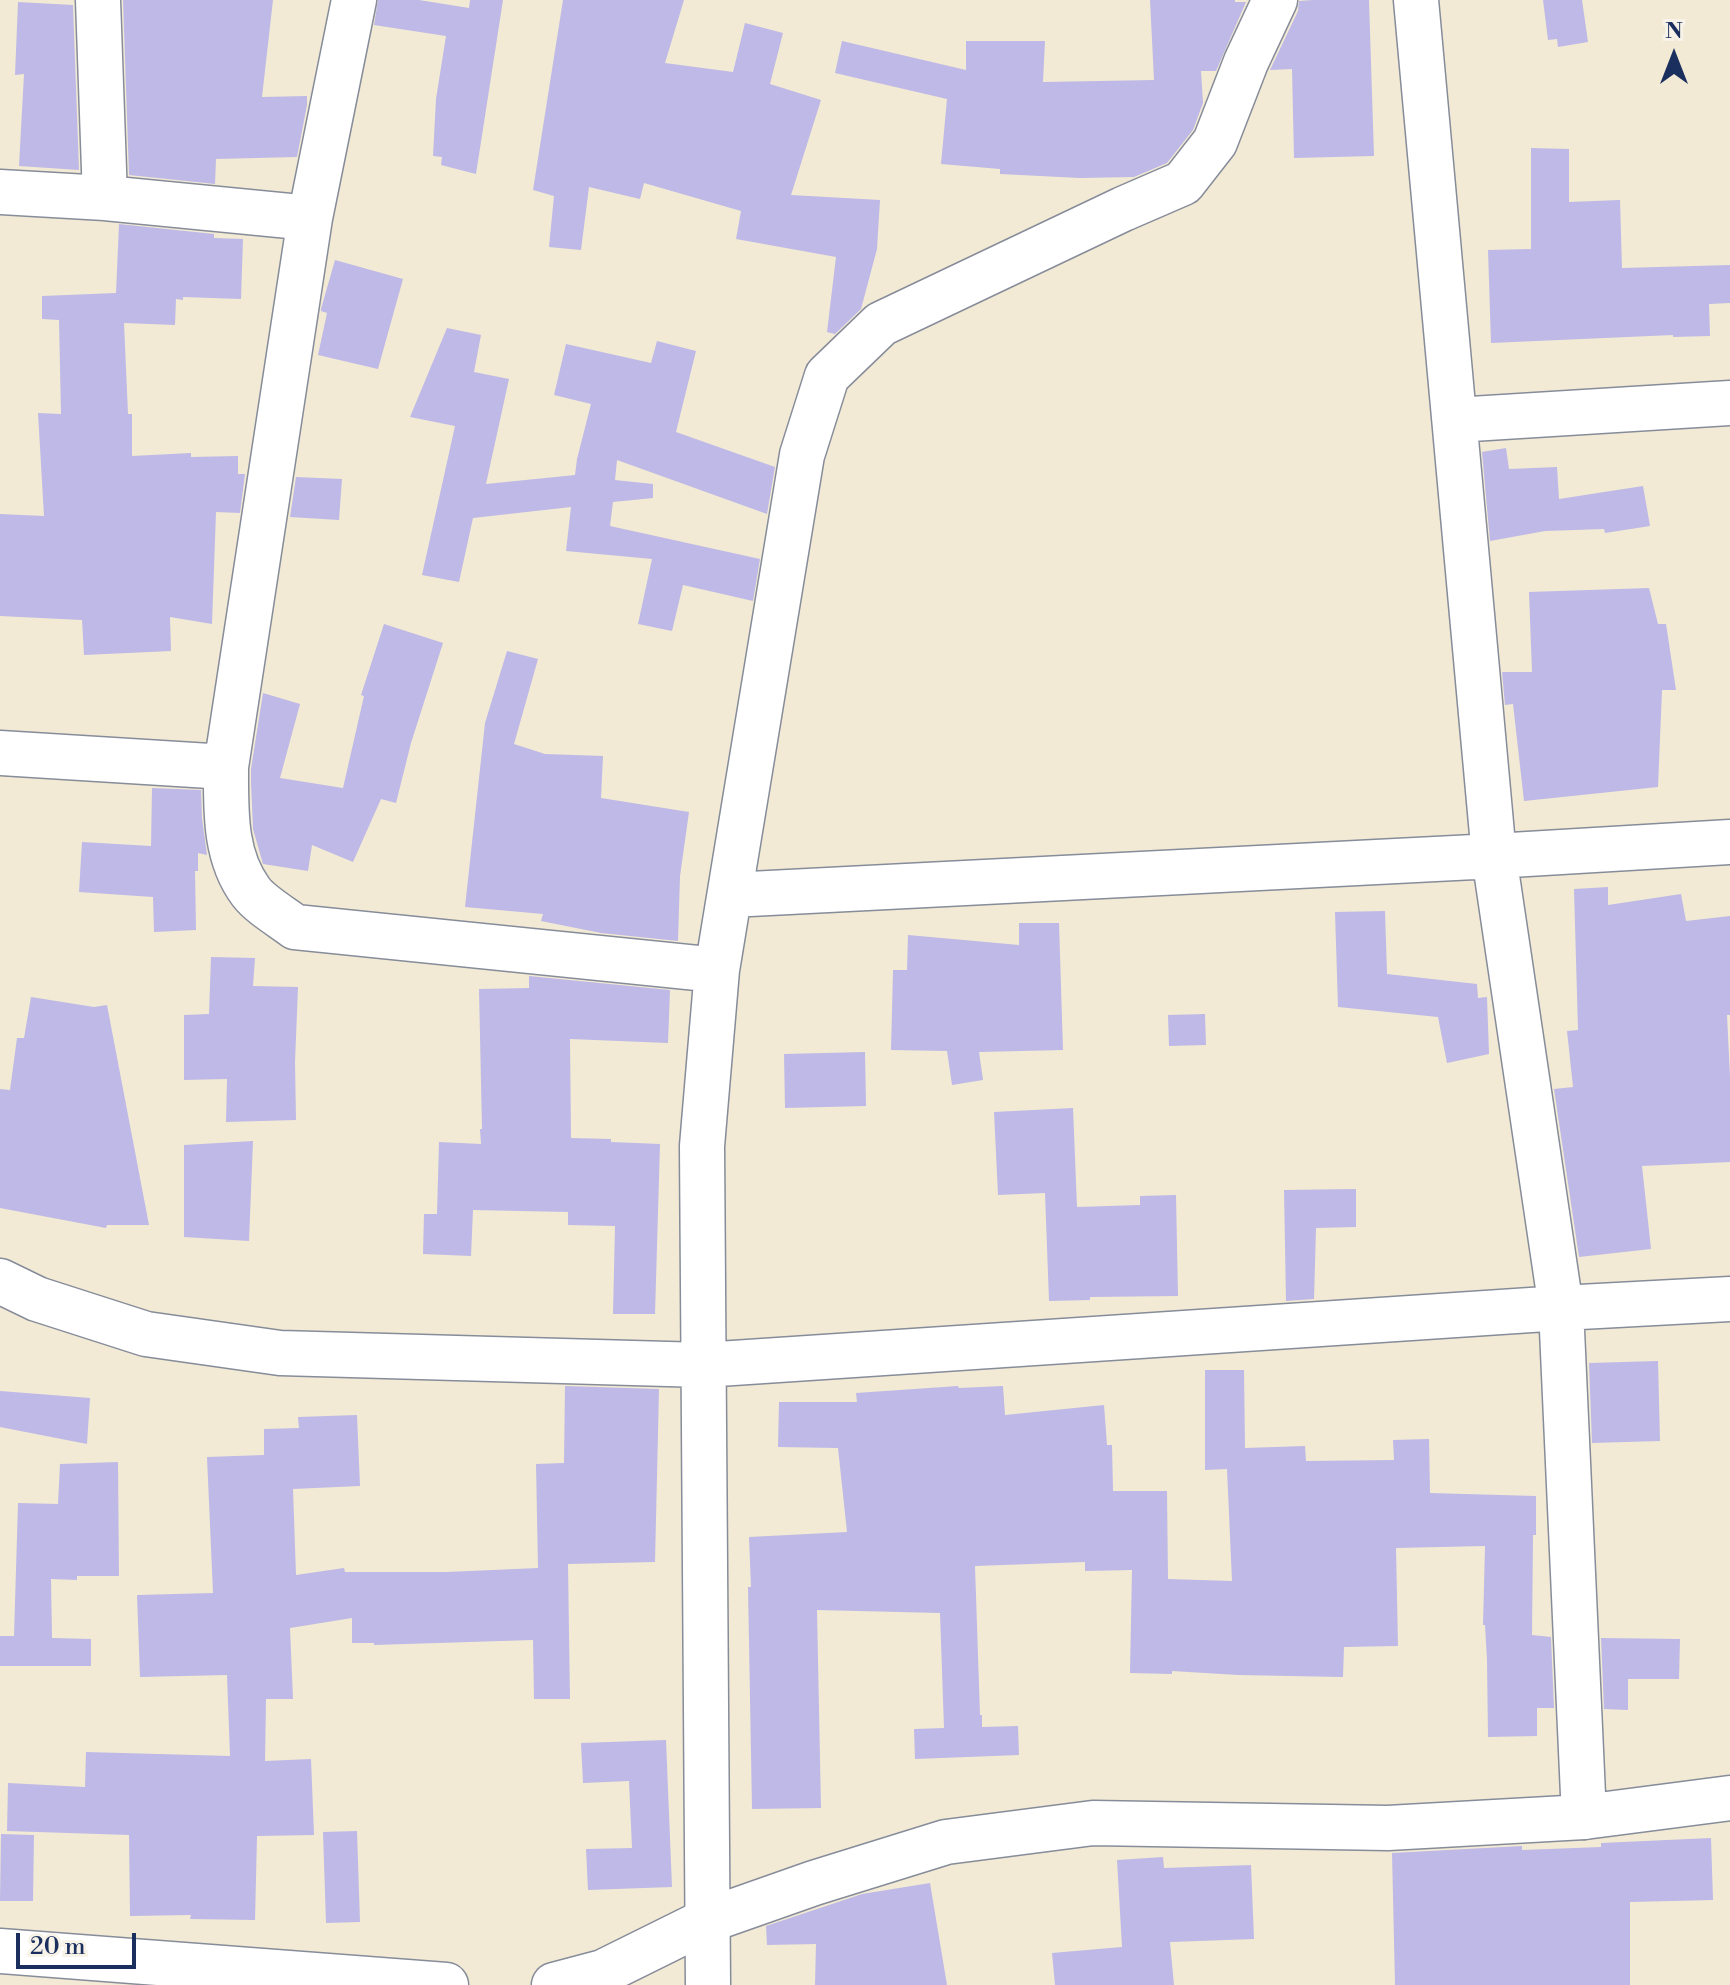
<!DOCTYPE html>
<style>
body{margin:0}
#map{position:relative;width:1730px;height:1985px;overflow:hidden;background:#f2ead4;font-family:"Libre Bodoni",serif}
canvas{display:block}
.north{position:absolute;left:1634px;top:16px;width:80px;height:80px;-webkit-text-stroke:6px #f7f3e8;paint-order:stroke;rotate:0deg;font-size:22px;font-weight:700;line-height:32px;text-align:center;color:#1b2f5e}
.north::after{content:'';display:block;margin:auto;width:28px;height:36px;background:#1b2f5e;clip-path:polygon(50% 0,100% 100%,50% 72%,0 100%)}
.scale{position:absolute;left:16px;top:1933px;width:120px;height:36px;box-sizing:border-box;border:4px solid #1b2f5e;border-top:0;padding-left:10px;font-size:24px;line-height:28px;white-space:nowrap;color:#1b2f5e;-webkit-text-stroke:6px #f7f3e8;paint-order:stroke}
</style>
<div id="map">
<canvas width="1730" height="1985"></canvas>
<div class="north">N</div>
<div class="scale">20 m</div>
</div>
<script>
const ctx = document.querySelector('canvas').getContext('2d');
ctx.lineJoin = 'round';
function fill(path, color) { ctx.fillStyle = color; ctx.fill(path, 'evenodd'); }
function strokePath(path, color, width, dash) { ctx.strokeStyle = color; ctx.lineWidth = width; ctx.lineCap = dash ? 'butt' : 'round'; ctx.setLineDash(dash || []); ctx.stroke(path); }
const building = new Path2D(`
 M 123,0 L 273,0 L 262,97 L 307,96 L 307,105 L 297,157 L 216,159 L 215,184 L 129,175 Z
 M 378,0 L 419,0 L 469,8 L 470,0 L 503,0 L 476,174 L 441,165 L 442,157 L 433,156 L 436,99 L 446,36 L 374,25 Z
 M 563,0 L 684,0 L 665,63 L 733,72 L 745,23 L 783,33 L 770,84 L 821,100 L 791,195 L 880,200 L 877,249 L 861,309 L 835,334 L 827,332 L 836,257 L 736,239 L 741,211 L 644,183 L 640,199 L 589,187 L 581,250 L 549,247 L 554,196 L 533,190 Z
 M 1150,0 L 1235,0 L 1235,2 L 1246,2 L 1216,71 L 1201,71 L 1203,103 L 1193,130 L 1167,163 L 1134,177 L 1080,178 L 1000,174 L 1000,169 L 941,164 L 947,99 L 835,73 L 842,41 L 966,70 L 966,41 L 1045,41 L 1043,82 L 1154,80 Z
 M 1313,0 L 1369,0 L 1374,156 L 1294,158 L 1292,69 L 1270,70 L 1298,11 L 1299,1 Z
 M 1543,0 L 1582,0 L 1588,42 L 1558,47 L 1557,39 L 1548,40 Z
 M 18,2 L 73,5 L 79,170 L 19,166 L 24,74 L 15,75 Z
 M 1531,148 L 1569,149 L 1569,202 L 1620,200 L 1622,268 L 1730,265 L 1730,303 L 1709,304 L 1710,336 L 1673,337 L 1673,335 L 1491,343 L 1488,250 L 1531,249 Z
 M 119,224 L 214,234 L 214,238 L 243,239 L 241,299 L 183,297 L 183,300 L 176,299 L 175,325 L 124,323 L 128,414 L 132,414 L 132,456 L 191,453 L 191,457 L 238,456 L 238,474 L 245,474 L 240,513 L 216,512 L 212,624 L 170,617 L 171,651 L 84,655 L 82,620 L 0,616 L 0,514 L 44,516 L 38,413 L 61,414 L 59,320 L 42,319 L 42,296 L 116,293 Z
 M 335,260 L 403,279 L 378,369 L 318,355 L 327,313 L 321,311 L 321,309 Z
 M 447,328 L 481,335 L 474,372 L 509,379 L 486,484 L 575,475 L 577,459 L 591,404 L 554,395 L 566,344 L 651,363 L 657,341 L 696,351 L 676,432 L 775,467 L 767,514 L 617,460 L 615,480 L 653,484 L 653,498 L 613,502 L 610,526 L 760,559 L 753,601 L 683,585 L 672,631 L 638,624 L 652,559 L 566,551 L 571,507 L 473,518 L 459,582 L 422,575 L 455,426 L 410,417 Z
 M 1506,448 L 1509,469 L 1557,467 L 1559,499 L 1643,486 L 1650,526 L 1605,533 L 1604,529 L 1545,531 L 1490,541 L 1482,452 Z
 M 296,477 L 342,479 L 339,520 L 290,517 Z
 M 1649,588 L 1658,624 L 1666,624 L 1676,690 L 1662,690 L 1658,787 L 1524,801 L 1513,704 L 1505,705 L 1502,672 L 1532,672 L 1529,592 Z
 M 384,624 L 443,643 L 411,743 L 396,803 L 381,799 L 353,862 L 312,845 L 308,871 L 263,864 L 253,829 L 251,783 L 251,769 L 263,693 L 300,704 L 280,778 L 343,788 L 364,696 L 361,695 Z
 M 507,651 L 538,659 L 514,744 L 545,754 L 603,756 L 601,798 L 689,812 L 680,876 L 678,941 L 601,933 L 541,921 L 543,914 L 465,907 L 485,723 Z
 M 152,788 L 201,790 L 202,818 L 207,855 L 198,853 L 198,871 L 195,871 L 196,930 L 154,932 L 153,897 L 79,892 L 82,842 L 151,846 Z
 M 1608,887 L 1608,905 L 1681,894 L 1686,921 L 1730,916 L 1730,1015 L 1727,1015 L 1730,1077 L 1730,1162 L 1642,1166 L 1651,1249 L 1579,1257 L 1554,1089 L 1573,1087 L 1567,1031 L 1578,1030 L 1574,889 Z
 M 1385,911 L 1387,974 L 1477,984 L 1478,998 L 1487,997 L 1489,1054 L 1447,1063 L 1438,1017 L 1338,1007 L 1335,912 Z
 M 1019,923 L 1059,923 L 1063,1050 L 979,1052 L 983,1080 L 952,1085 L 947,1051 L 891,1050 L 893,970 L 907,970 L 908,935 L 1019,945 Z
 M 211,957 L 255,958 L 253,986 L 298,987 L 295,1062 L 296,1120 L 226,1122 L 227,1079 L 184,1080 L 184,1015 L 209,1014 Z
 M 529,976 L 670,990 L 668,1043 L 570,1039 L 571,1138 L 611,1139 L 611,1142 L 660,1144 L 655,1314 L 613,1314 L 615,1226 L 568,1225 L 568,1212 L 473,1210 L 471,1256 L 423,1254 L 424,1214 L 437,1214 L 439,1142 L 481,1144 L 480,1129 L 482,1129 L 479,989 L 529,988 Z
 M 31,997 L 94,1007 L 107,1005 L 149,1225 L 107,1225 L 106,1228 L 0,1208 L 0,1089 L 10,1090 L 17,1038 L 24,1038 Z
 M 1205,1014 L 1206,1045 L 1169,1046 L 1168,1015 Z
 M 865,1052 L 866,1106 L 785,1108 L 784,1054 Z
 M 1073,1108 L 1077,1207 L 1140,1205 L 1140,1196 L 1176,1195 L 1178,1296 L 1090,1297 L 1090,1300 L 1049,1301 L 1045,1193 L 998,1195 L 994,1112 Z
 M 253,1141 L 249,1241 L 184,1237 L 184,1145 Z
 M 1356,1189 L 1356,1227 L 1316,1228 L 1314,1299 L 1286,1301 L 1284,1190 Z
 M 1658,1361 L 1660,1441 L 1592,1443 L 1589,1363 Z
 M 1205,1370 L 1244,1370 L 1245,1448 L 1305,1446 L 1306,1461 L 1394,1460 L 1393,1440 L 1429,1439 L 1430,1493 L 1536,1496 L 1536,1535 L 1533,1535 L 1532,1635 L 1551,1637 L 1554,1708 L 1537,1708 L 1537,1736 L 1488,1737 L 1487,1660 L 1485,1625 L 1483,1625 L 1485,1546 L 1396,1548 L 1398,1646 L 1344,1647 L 1343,1677 L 1238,1675 L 1172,1671 L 1172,1674 L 1130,1673 L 1132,1570 L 1085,1571 L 1085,1562 L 975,1566 L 980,1715 L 982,1715 L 982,1727 L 1018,1726 L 1019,1755 L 915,1759 L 914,1729 L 944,1728 L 940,1613 L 817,1610 L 821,1808 L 752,1809 L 748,1587 L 751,1587 L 749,1537 L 847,1532 L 838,1448 L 778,1447 L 779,1402 L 857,1402 L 856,1393 L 958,1386 L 959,1388 L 1003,1386 L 1005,1415 L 1104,1405 L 1107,1445 L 1112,1445 L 1113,1491 L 1167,1491 L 1168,1579 L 1232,1581 L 1227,1469 L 1205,1470 Z
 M 565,1386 L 659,1389 L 655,1562 L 568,1564 L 570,1699 L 534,1699 L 533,1640 L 374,1645 L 374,1643 L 352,1643 L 352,1618 L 290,1628 L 293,1699 L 266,1699 L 265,1761 L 311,1759 L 314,1835 L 257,1836 L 255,1920 L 190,1919 L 191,1915 L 130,1916 L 129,1835 L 7,1831 L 8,1783 L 85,1787 L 86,1752 L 230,1756 L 227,1675 L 140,1677 L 137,1595 L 213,1593 L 207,1457 L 264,1455 L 264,1429 L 299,1428 L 298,1417 L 357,1415 L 360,1486 L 293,1489 L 296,1575 L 344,1568 L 345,1572 L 447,1572 L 538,1568 L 536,1464 L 564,1463 Z
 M 0,1391 L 90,1398 L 87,1444 L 0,1427 Z
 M 118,1462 L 119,1576 L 77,1576 L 77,1580 L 51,1579 L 52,1638 L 91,1639 L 91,1666 L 0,1666 L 0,1636 L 14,1636 L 18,1503 L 58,1504 L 60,1464 Z
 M 1601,1638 L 1680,1639 L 1679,1679 L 1628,1679 L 1628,1710 L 1604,1709 Z
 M 666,1740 L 672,1887 L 588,1890 L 586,1849 L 632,1848 L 629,1781 L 583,1783 L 581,1743 Z
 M 357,1831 L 360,1922 L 326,1923 L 323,1832 Z
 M 1,1834 L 34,1835 L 33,1901 L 0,1901 Z
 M 1711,1838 L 1713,1900 L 1630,1902 L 1630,1985 L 1395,1985 L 1392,1853 L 1522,1846 L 1522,1850 L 1601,1847 L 1601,1843 Z
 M 1163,1857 L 1164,1868 L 1251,1865 L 1254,1939 L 1170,1942 L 1174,1985 L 1055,1985 L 1052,1953 L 1122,1947 L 1117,1860 Z
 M 930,1883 L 947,1985 L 815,1985 L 816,1944 L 767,1945 L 766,1926 L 862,1894 Z`);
const minor = new Path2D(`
 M 98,0 L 105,198
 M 354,0 L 310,218 L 226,767 C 226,810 224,856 251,892 C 261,905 282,917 295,927 L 717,970
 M 1416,0 L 1494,856 L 1561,1308 L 1584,1817
 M 0,192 L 105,198 L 310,218
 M 1455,420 L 1730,403
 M 0,753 L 226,767
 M 730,895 L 1494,856 L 1730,842
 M 0,1281 L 37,1299 L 146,1334 L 280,1353 L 703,1365 L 1561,1308 L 1730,1299
 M 708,1985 L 702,1146 L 717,970 L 802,455 L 827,376 L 881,324 L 1123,209 L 1183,183 L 1215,142 L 1246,62 L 1275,0`);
const tertiary = new Path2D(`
 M 0,1951 L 446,1985
 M 554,1985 L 603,1972 L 706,1921 L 814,1883 L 946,1842 L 1093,1823 L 1388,1828 L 1584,1817 L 1730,1798`);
fill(building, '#beb9e7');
strokePath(minor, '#868c99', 47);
strokePath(tertiary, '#868c99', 47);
strokePath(minor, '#fff', 44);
strokePath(tertiary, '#fff', 44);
</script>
